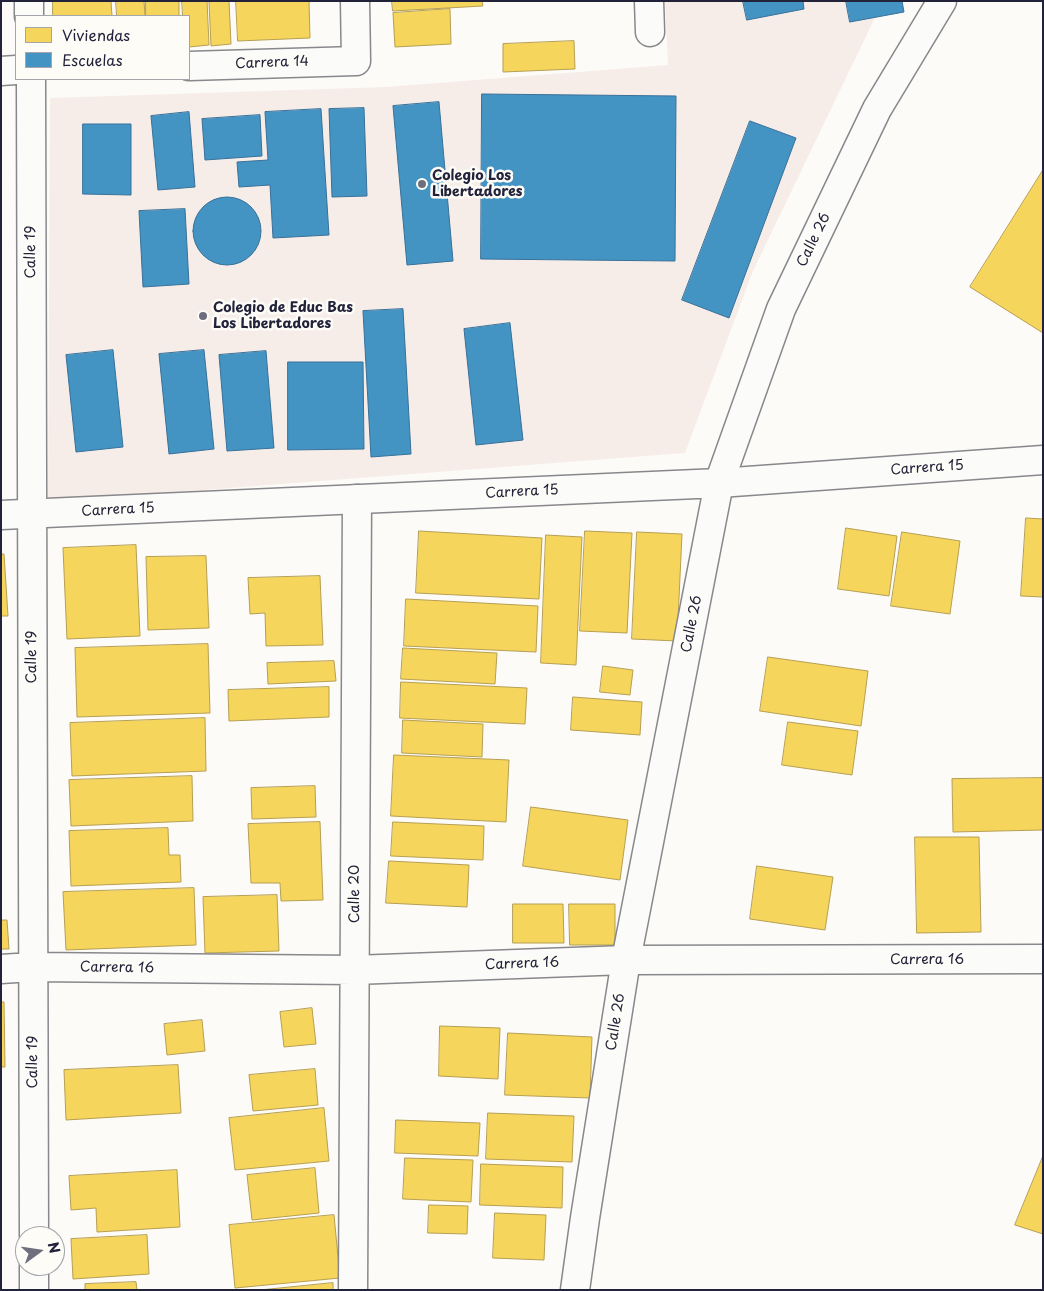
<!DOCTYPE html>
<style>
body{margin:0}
#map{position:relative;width:1044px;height:1291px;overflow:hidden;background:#fcfbf8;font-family:"Playpen Sans",sans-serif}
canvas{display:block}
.frame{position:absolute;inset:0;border:2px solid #22223b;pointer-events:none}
.legend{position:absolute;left:15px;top:15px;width:175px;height:65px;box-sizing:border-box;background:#fdfcf7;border:1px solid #a5a5ac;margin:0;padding:6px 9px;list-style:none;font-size:15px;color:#22223b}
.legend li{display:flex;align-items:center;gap:10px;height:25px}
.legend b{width:25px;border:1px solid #a5a5ac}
.north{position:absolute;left:15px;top:1226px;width:50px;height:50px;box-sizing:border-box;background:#fdfcf7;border:1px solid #a5a5ac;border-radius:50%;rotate:76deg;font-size:14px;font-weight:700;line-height:20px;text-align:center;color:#22223b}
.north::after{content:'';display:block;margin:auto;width:18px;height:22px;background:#6e6e7d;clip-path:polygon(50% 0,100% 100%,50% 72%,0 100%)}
</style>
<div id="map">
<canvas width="1044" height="1291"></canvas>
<div class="frame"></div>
<ul class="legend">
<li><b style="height:14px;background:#f6d55c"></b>Viviendas</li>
<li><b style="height:14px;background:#4393c3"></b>Escuelas</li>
</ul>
<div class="north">N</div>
</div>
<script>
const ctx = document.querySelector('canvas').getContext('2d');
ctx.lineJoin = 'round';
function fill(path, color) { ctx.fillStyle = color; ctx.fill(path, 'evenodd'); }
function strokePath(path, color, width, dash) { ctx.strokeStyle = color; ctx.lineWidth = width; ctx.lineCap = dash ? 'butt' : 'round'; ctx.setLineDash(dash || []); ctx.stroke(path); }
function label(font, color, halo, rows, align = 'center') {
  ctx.font = font + ' "Playpen Sans",sans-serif'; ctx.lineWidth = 5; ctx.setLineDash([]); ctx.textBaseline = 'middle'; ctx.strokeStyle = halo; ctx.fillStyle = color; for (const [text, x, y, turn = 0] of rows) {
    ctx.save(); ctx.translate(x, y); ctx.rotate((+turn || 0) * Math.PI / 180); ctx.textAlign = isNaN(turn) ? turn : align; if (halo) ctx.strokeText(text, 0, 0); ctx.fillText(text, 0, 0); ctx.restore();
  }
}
const built = new Path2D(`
 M 665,1 L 883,1 L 753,271 L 685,453 L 48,502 L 50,98 L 386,87 L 668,65 Z`);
const homes = new Path2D(`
 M 53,1 L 111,1 L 112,16 L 53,16 Z
 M 116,1 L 144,1 L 145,16 L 117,16 Z
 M 146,1 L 179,1 L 179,16 L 146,16 Z
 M 182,1 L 207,1 L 209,45 L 189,47 L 189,16 L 183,16 Z
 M 229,1 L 231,44 L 211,46 L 209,2 Z
 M 236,1 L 309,1 L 310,38 L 238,41 Z
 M 392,1 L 482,1 L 483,6 L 393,11 Z
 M 450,9 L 451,44 L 395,47 L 393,13 Z
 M 574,41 L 575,69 L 503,72 L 503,44 Z
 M 1043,170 L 1043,333 L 970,287 Z
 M 1026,518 L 1043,519 L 1043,597 L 1021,596 Z
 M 846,528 L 897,536 L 889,596 L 838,589 Z
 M 419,531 L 542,538 L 539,599 L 416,593 Z
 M 585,531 L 632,533 L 627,633 L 580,631 Z
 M 637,532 L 682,534 L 677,641 L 632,639 Z
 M 902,532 L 960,541 L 950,614 L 891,606 Z
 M 546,535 L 582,537 L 576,665 L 541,663 Z
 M 136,545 L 140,636 L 67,639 L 63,548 Z
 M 1,554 L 4,554 L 8,616 L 1,616 Z
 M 206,556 L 209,628 L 148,630 L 146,557 Z
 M 320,576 L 323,645 L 266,646 L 265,613 L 250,614 L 248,578 Z
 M 406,599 L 538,606 L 536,652 L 404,646 Z
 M 208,644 L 210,713 L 77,717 L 75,648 Z
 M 403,648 L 497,653 L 495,684 L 401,679 Z
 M 768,657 L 868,671 L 861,726 L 760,711 Z
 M 334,661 L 336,681 L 268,684 L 267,663 Z
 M 603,666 L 633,670 L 630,695 L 600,692 Z
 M 401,682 L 527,688 L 525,724 L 400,718 Z
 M 329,687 L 329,717 L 229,721 L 228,690 Z
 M 573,697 L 642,702 L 640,735 L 571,730 Z
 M 205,718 L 206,771 L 72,776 L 70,723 Z
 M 403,720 L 483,724 L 482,757 L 402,753 Z
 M 788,722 L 858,731 L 852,775 L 782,765 Z
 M 394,755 L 509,760 L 506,822 L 391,816 Z
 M 192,776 L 193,821 L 71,826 L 69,780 Z
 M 1043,778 L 1043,830 L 953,832 L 952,779 Z
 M 315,786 L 316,817 L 252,819 L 251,788 Z
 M 531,807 L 628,820 L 620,880 L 523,866 Z
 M 320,822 L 323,900 L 281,901 L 280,883 L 251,883 L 248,824 Z
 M 393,822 L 484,826 L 483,860 L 391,856 Z
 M 168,828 L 169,855 L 180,855 L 181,882 L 71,886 L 69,831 Z
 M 915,837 L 979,837 L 981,932 L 917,933 Z
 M 389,861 L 469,865 L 467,907 L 386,903 Z
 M 757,866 L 833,877 L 825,930 L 750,919 Z
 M 194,888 L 196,945 L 66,950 L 63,892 Z
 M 277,895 L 279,951 L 205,953 L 203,897 Z
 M 513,904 L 563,904 L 564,943 L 513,943 Z
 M 569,904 L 615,904 L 615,945 L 570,945 Z
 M 1,920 L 7,920 L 9,949 L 1,949 Z
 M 1,1002 L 4,1002 L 5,1067 L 1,1067 Z
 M 312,1008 L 316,1044 L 284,1047 L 280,1012 Z
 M 202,1020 L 205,1051 L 167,1055 L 164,1024 Z
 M 440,1026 L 500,1028 L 498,1079 L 439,1076 Z
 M 508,1033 L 592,1037 L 590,1098 L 505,1095 Z
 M 178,1065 L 181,1113 L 66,1120 L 64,1070 Z
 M 315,1069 L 318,1105 L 253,1111 L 249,1075 Z
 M 324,1108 L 329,1161 L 235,1170 L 229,1118 Z
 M 488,1113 L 574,1116 L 572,1162 L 486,1159 Z
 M 396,1120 L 480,1123 L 478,1156 L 395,1153 Z
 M 1043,1156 L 1043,1234 L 1015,1225 Z
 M 405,1158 L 473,1160 L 471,1202 L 403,1199 Z
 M 481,1164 L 563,1167 L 562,1208 L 480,1205 Z
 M 315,1168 L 319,1213 L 252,1220 L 247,1175 Z
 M 177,1170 L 180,1227 L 97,1232 L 96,1208 L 71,1210 L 69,1176 Z
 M 429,1205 L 468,1206 L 467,1234 L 428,1233 Z
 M 495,1213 L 546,1215 L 544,1260 L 493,1258 Z
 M 334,1215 L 340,1278 L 235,1288 L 229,1225 Z
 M 147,1235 L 149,1274 L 73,1279 L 71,1239 Z
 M 136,1282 L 137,1290 L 85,1290 L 85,1284 Z
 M 333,1283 L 333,1290 L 260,1290 Z`);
const schools = new Path2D(`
 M 743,1 L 803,1 L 804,9 L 747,20 Z
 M 846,1 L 902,1 L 904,12 L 850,22 Z
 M 482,94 L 676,96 L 675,261 L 481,259 Z
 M 439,102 L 453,261 L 407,265 L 393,106 Z
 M 364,108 L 367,196 L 332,197 L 329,109 Z
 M 321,109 L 329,235 L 273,238 L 270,185 L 239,187 L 237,162 L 268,160 L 265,112 Z
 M 189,112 L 195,187 L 158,190 L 151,116 Z
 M 260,115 L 262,156 L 205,160 L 202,119 Z
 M 750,121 L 796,138 L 729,318 L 682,300 Z
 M 83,124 L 131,124 L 131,195 L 83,194 Z
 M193 231a34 34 0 1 1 68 0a34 34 0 1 1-68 0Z
 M 185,209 L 189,284 L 143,287 L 139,211 Z
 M 403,309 L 411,454 L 371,457 L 363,311 Z
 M 510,323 L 523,440 L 476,445 L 464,329 Z
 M 113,350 L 123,447 L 76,452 L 66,355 Z
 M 204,350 L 214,449 L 169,454 L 159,354 Z
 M 266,351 L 274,448 L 227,451 L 219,355 Z
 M 288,362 L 363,362 L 364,449 L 288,450 Z`);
const street = new Path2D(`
 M 29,1 L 29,16
 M 649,1 L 650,32
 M 189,66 L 356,61 L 355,1
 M 1,71 L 16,70
 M 31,79 L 34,1236
 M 719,483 L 1043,460
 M 1,969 L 32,967 L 354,970 L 626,960 L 1043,959
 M 34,1266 L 34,1290
 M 353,1290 L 357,499`);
const secondary = new Path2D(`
 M 1,515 L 719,483
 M 575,1290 L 585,1218 L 626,960 L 719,483 L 781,309 L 877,109 L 942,1`);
const markers = [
 [422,184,5,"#6e6e7d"],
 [203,316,5,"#6e6e7d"]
];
const streetNames = [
 ["Carrera 14",272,63,-2],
 ["Calle 26",814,240,-64],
 ["Calle 19",31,252,-90],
 ["Carrera 15",927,468,-4],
 ["Carrera 15",522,492,-3],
 ["Carrera 15",118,510,-3],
 ["Calle 26",692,624,-79],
 ["Calle 19",32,657,-90],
 ["Calle 20",355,894,-90],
 ["Carrera 16",927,960],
 ["Carrera 16",522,964,-2],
 ["Carrera 16",117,968,1],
 ["Calle 26",616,1022,-81],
 ["Calle 19",33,1062,-90]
];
const poiNames = [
 ["Colegio Los",432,176],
 ["Libertadores",432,192],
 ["Colegio de Educ Bas",213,308],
 ["Los Libertadores",213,324]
];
fill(built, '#f7ede8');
fill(homes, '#f6d55c');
strokePath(homes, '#b69f52', 1);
fill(schools, '#4393c3');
strokePath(schools, '#39719a', 1);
strokePath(street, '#88888c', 31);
strokePath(secondary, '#88888c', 31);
strokePath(street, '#fbfbf9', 28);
strokePath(secondary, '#fbfbf9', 28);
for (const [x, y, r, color] of markers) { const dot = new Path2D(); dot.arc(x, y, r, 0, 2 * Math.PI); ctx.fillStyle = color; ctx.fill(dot); strokePath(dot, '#fdfcf7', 2); }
label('14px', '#22223b', '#fdfcf7', streetNames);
label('bold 14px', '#22223b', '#fdfcf7', poiNames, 'left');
</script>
